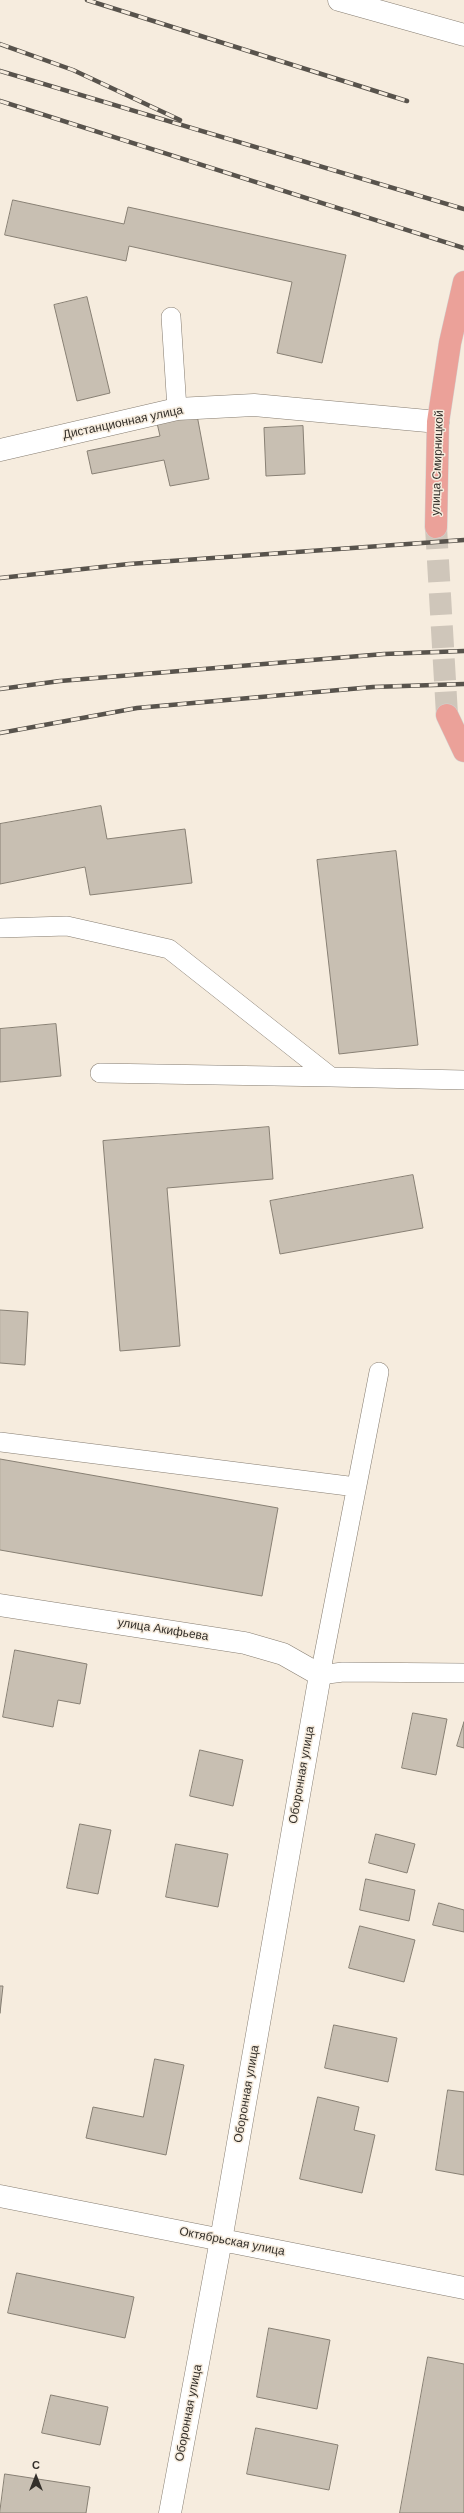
<!DOCTYPE html>
<meta charset="utf-8">
<style>
body{margin:0}
#map{position:relative;width:464px;height:2513px;overflow:hidden;background:#f6ecde;font-family:"DM Sans",sans-serif}
canvas{display:block}
.north{position:absolute;left:16px;top:2457px;width:40px;height:40px;-webkit-text-stroke:3px #f6ecde;paint-order:stroke;rotate:0deg;font-size:11px;font-weight:700;line-height:16px;text-align:center;color:#332f2a}
.north::after{content:'';display:block;margin:auto;width:14px;height:18px;background:#332f2a;clip-path:polygon(50% 0,100% 100%,50% 72%,0 100%)}
</style>
<div id="map">
<canvas width="464" height="2513"></canvas>
<div class="north">С</div>
</div>
<script>
const ctx = document.querySelector('canvas').getContext('2d');
ctx.lineJoin = 'round';
function fill(path, color) { ctx.fillStyle = color; ctx.fill(path, 'evenodd'); }
function strokePath(path, color, width, dash) { ctx.strokeStyle = color; ctx.lineWidth = width; ctx.lineCap = dash ? 'butt' : 'round'; ctx.setLineDash(dash || []); ctx.stroke(path); }
function label(font, color, halo, rows, align = 'center') {
  ctx.font = font + ' "DM Sans",sans-serif'; ctx.lineWidth = 3; ctx.setLineDash([]); ctx.textBaseline = 'middle'; ctx.strokeStyle = halo; ctx.fillStyle = color; for (const [text, x, y, turn = 0] of rows) {
    ctx.save(); ctx.translate(x, y); ctx.rotate((+turn || 0) * Math.PI / 180); ctx.textAlign = isNaN(turn) ? turn : align; if (halo) ctx.strokeText(text, 0, 0); ctx.fillText(text, 0, 0); ctx.restore();
  }
}
const building = new Path2D(`
 M 13,200 L 124,224 L 128,207 L 346,255 L 322,363 L 277,353 L 292,282 L 129,246 L 126,261 L 5,235 Z
 M 87,297 L 110,393 L 77,401 L 54,305 Z
 M 197,415 L 209,479 L 170,486 L 164,460 L 92,474 L 87,451 L 160,436 L 157,423 Z
 M 303,426 L 305,474 L 266,476 L 264,428 Z
 M 101,806 L 107,839 L 185,829 L 192,883 L 90,895 L 85,867 L 0,884 L 0,824 Z
 M 396,851 L 418,1045 L 339,1054 L 317,860 Z
 M 56,1024 L 61,1076 L 0,1082 L 0,1029 Z
 M 269,1127 L 273,1179 L 167,1188 L 180,1346 L 120,1351 L 103,1141 Z
 M 413,1175 L 423,1228 L 280,1254 L 270,1201 Z
 M 0,1310 L 28,1312 L 25,1365 L 0,1363 Z
 M 0,1459 L 278,1508 L 262,1596 L 0,1550 Z
 M 15,1650 L 87,1664 L 80,1704 L 58,1700 L 53,1727 L 3,1717 Z
 M 413,1713 L 447,1719 L 436,1775 L 402,1768 Z
 M 464,1722 L 464,1748 L 457,1746 Z
 M 200,1750 L 243,1760 L 233,1806 L 190,1796 Z
 M 80,1824 L 111,1830 L 98,1894 L 67,1888 Z
 M 376,1834 L 415,1844 L 407,1873 L 369,1863 Z
 M 176,1844 L 228,1854 L 218,1907 L 166,1897 Z
 M 366,1879 L 415,1890 L 409,1921 L 360,1910 Z
 M 439,1903 L 464,1910 L 464,1932 L 433,1925 Z
 M 360,1926 L 415,1940 L 404,1982 L 349,1968 Z
 M 0,1986 L 3,1986 L 0,2013 Z
 M 334,2025 L 397,2038 L 388,2082 L 325,2068 Z
 M 155,2059 L 184,2065 L 166,2155 L 86,2138 L 93,2107 L 143,2117 Z
 M 448,2090 L 464,2092 L 464,2175 L 436,2170 Z
 M 318,2097 L 359,2107 L 354,2130 L 375,2135 L 362,2193 L 300,2179 Z
 M 17,2273 L 134,2297 L 125,2338 L 8,2313 Z
 M 269,2328 L 330,2340 L 317,2409 L 257,2397 Z
 M 428,2357 L 464,2364 L 464,2513 L 400,2513 Z
 M 51,2395 L 108,2407 L 100,2445 L 42,2433 Z
 M 256,2428 L 338,2445 L 329,2490 L 247,2474 Z
 M 5,2474 L 90,2487 L 86,2513 L 0,2513 Z`);
const primaryTunnel = new Path2D(`
 M 436,527 L 447,715`);
const lane = new Path2D(`
 M 171,317 L 177,409
 M 0,928 L 67,926 L 169,949 L 331,1077 L 464,1080
 M 100,1073 L 331,1077
 M 379,1372 L 320,1675 L 343,1672 L 464,1673
 M 0,1442 L 356,1487`);
const street = new Path2D(`
 M 0,450 L 177,409 L 254,405 L 438,422
 M 0,1605 L 245,1643 L 283,1654 L 320,1675 L 221,2240 L 170,2513
 M 0,2196 L 464,2288`);
const secondary = new Path2D(`
 M 339,0 L 464,35`);
const primary = new Path2D(`
 M 436,527 L 438,422 L 450,343 L 464,282
 M 447,715 L 464,751`);
const rail = new Path2D(`
 M 87,0 L 407,101
 M 0,44 L 73,70 L 180,120
 M 0,71 L 464,209
 M 0,101 L 464,248
 M 0,578 L 129,564 L 464,540
 M 0,689 L 60,681 L 384,654 L 464,651
 M 0,733 L 137,708 L 373,687 L 464,684`);
const streetNames = [
 ["Дистанционная улица",123,423,-12],
 ["улица Смирницкой",438,463,-88],
 ["улица Акифьева",163,1630,9],
 ["Оборонная улица",302,1775,-80],
 ["Оборонная улица",247,2094,-80],
 ["Октябрьская улица",232,2242,11],
 ["Оборонная улица",189,2413,-79]
];
fill(building, '#c8bfb2');
strokePath(building, '#888074', 1);
strokePath(primaryTunnel, '#cfc6ba', 22, [22, 11]);
strokePath(lane, '#867d71', 20);
strokePath(street, '#867d71', 23);
strokePath(secondary, '#867d71', 23);
strokePath(primary, '#d2d1d0', 23);
strokePath(lane, '#fff', 19);
strokePath(street, '#fff', 22);
strokePath(secondary, '#fff', 22);
strokePath(primary, '#eba199', 22);
strokePath(rail, '#58534c', 4.5);
strokePath(rail, '#f6ecde', 3, [9]);
label('12px', '#332f2a', '#f6ecde', streetNames);
</script>
